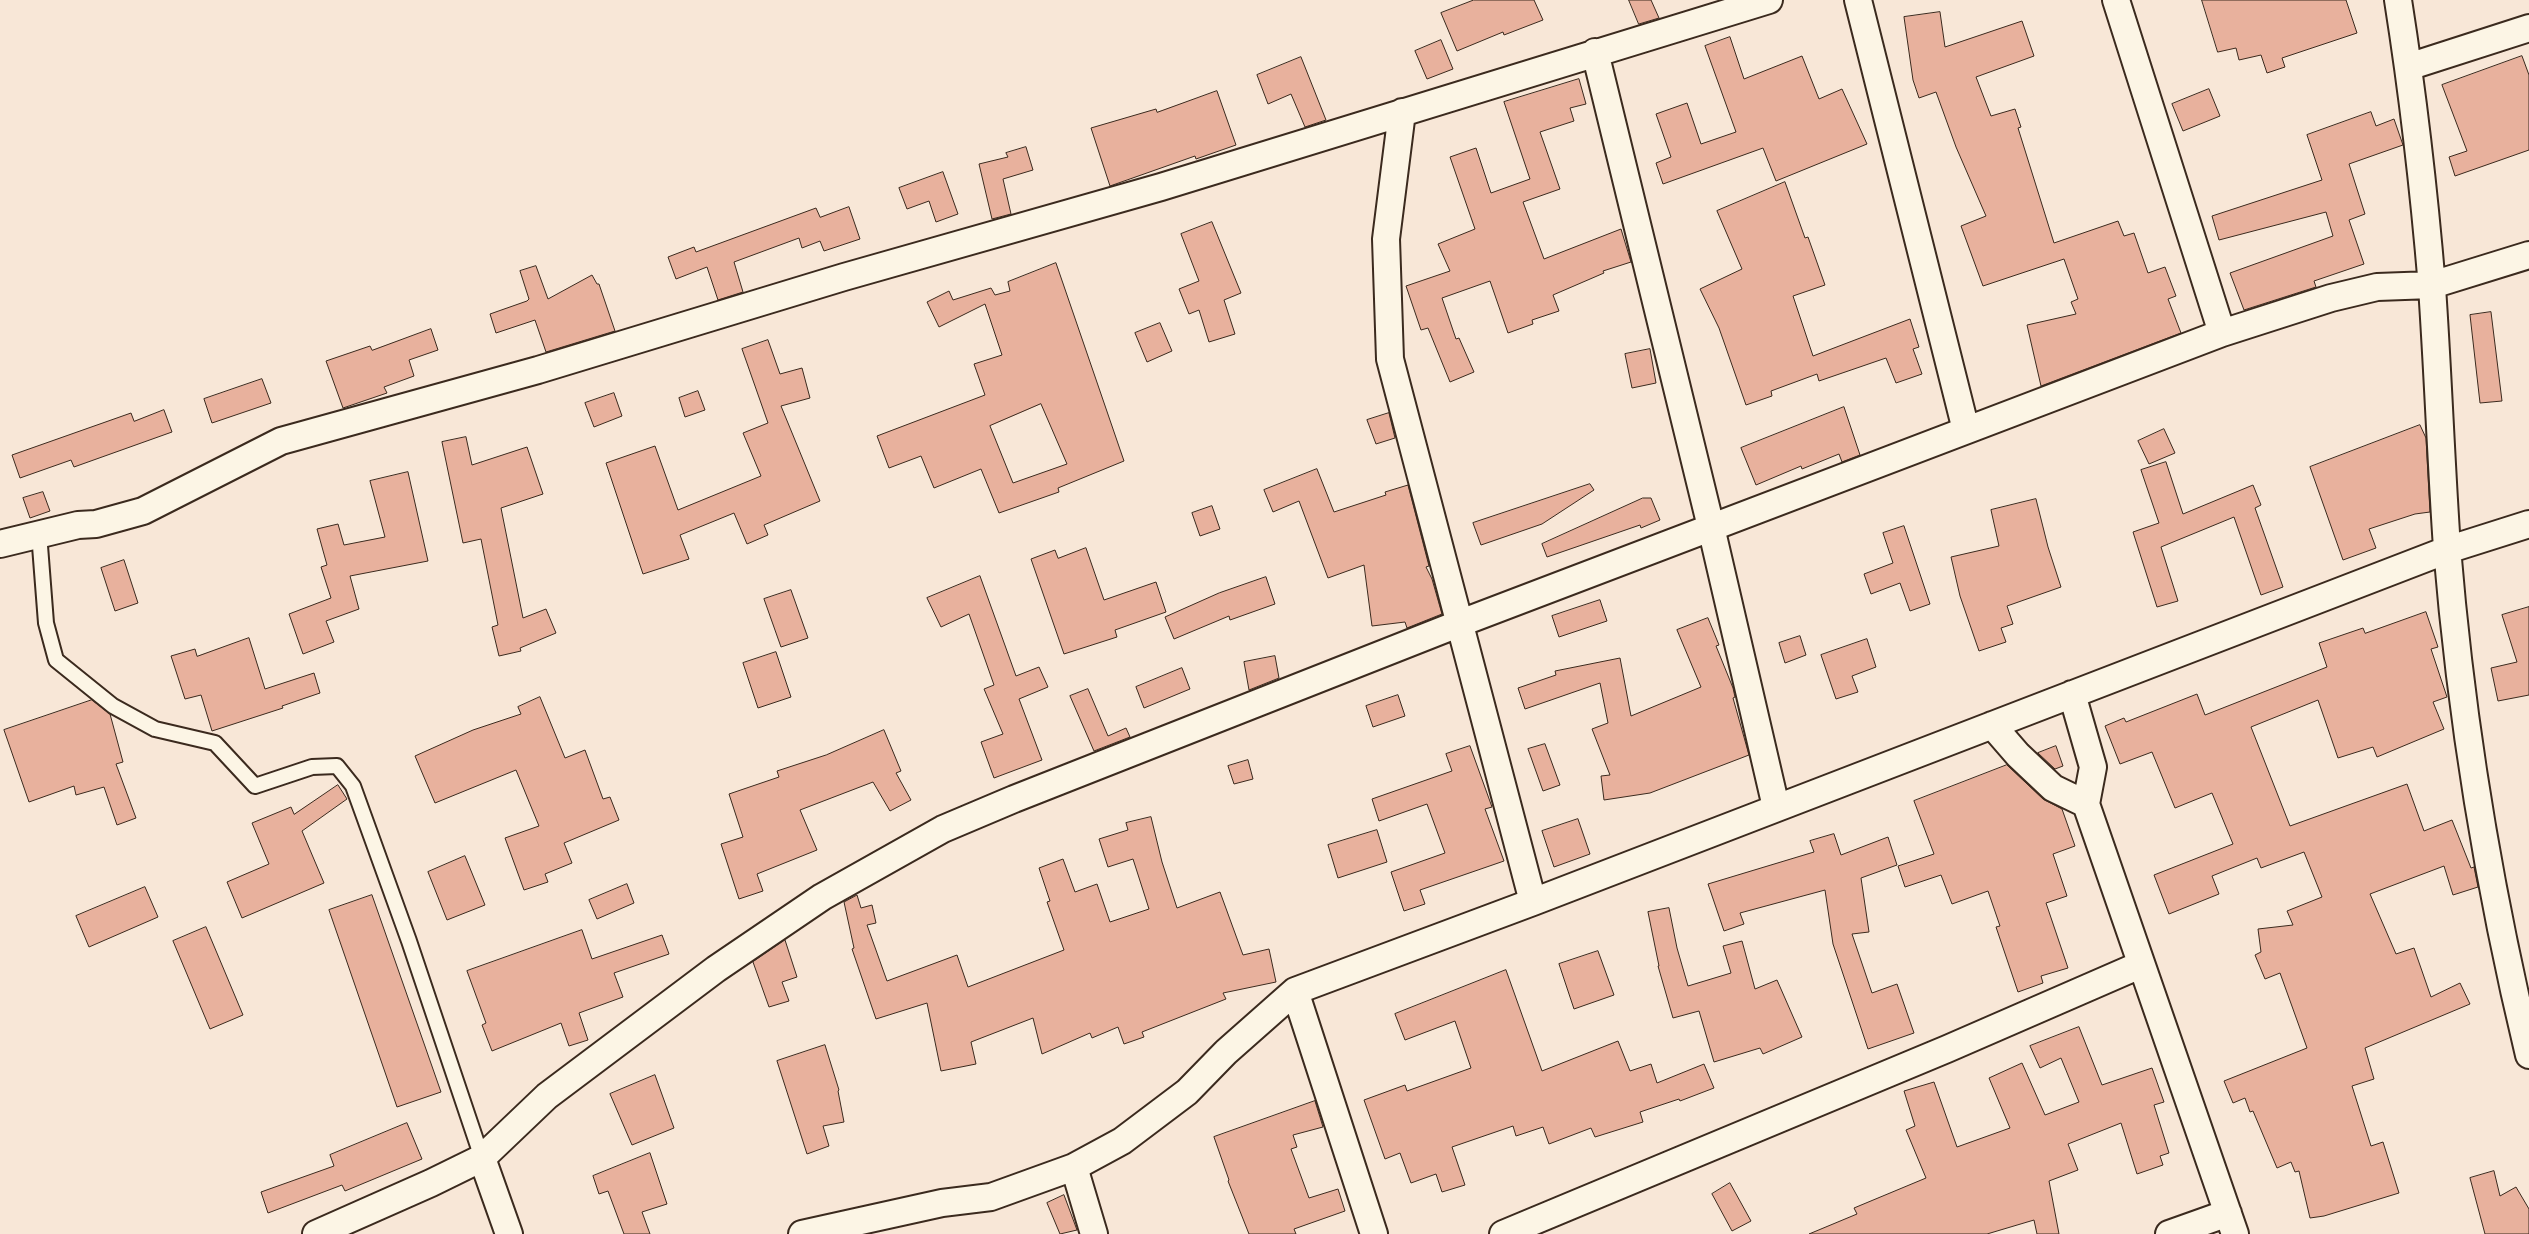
<!DOCTYPE html>
<style>
body{margin:0}
canvas{display:block;background:#f8e7d7}
</style>
<canvas width="2529" height="1234"></canvas>
<script>
const ctx = document.querySelector('canvas').getContext('2d');
ctx.lineJoin = 'round';
function fill(path, color) { ctx.fillStyle = color; ctx.fill(path, 'evenodd'); }
function strokePath(path, color, width, dash) { ctx.strokeStyle = color; ctx.lineWidth = width; ctx.lineCap = dash ? 'butt' : 'round'; ctx.setLineDash(dash || []); ctx.stroke(path); }
const building = new Path2D(`
 M 1474,0 L 1534,0 L 1543,20 L 1504,35 L 1503,32 L 1457,51 L 1441,13 Z
 M 1629,0 L 1651,0 L 1659,18 L 1639,24 Z
 M 2202,0 L 2346,0 L 2357,33 L 2282,58 L 2285,67 L 2267,73 L 2261,55 L 2239,60 L 2236,48 L 2218,52 Z
 M 1940,12 L 1945,47 L 2022,21 L 2034,56 L 1976,77 L 1991,116 L 2015,109 L 2021,127 L 2018,128 L 2054,243 L 2118,221 L 2124,236 L 2134,233 L 2148,273 L 2165,267 L 2176,296 L 2168,299 L 2181,333 L 2041,386 L 2027,325 L 2076,314 L 2071,302 L 2078,299 L 2064,259 L 1983,286 L 1961,226 L 1986,216 L 1956,147 L 1936,92 L 1919,98 L 1913,80 L 1904,17 Z
 M 1730,37 L 1744,79 L 1802,56 L 1819,99 L 1842,89 L 1867,144 L 1776,181 L 1763,148 L 1663,184 L 1656,163 L 1671,157 L 1656,114 L 1687,103 L 1701,144 L 1736,132 L 1705,46 Z
 M 1441,40 L 1453,69 L 1427,79 L 1415,51 Z
 M 2522,56 L 2529,75 L 2529,150 L 2455,176 L 2449,157 L 2467,151 L 2442,85 Z
 M 1301,57 L 1326,120 L 1305,127 L 1291,94 L 1268,104 L 1257,75 Z
 M 1579,79 L 1586,104 L 1570,108 L 1574,121 L 1540,132 L 1560,189 L 1523,202 L 1544,259 L 1621,229 L 1631,262 L 1603,271 L 1604,273 L 1553,295 L 1559,311 L 1532,320 L 1533,324 L 1508,333 L 1490,281 L 1442,298 L 1456,339 L 1459,338 L 1474,372 L 1450,382 L 1428,328 L 1421,330 L 1406,286 L 1450,271 L 1438,244 L 1475,229 L 1450,157 L 1476,148 L 1491,193 L 1530,179 L 1504,102 Z
 M 2209,89 L 2220,116 L 2183,131 L 2172,104 Z
 M 1217,91 L 1236,145 L 1196,159 L 1195,156 L 1110,186 L 1091,128 L 1156,109 L 1157,112 Z
 M 2371,112 L 2376,126 L 2394,119 L 2403,145 L 2349,164 L 2365,214 L 2349,220 L 2364,264 L 2314,281 L 2316,287 L 2244,310 L 2230,273 L 2333,236 L 2326,212 L 2219,240 L 2212,216 L 2322,180 L 2307,135 Z
 M 1026,147 L 1033,170 L 1003,179 L 1011,214 L 992,219 L 979,164 L 1008,157 L 1006,153 Z
 M 943,172 L 958,214 L 936,222 L 929,201 L 907,209 L 899,188 Z
 M 1785,182 L 1805,238 L 1808,237 L 1825,285 L 1793,296 L 1813,356 L 1910,319 L 1919,347 L 1913,349 L 1922,374 L 1896,383 L 1886,358 L 1819,381 L 1817,374 L 1771,391 L 1772,396 L 1746,405 L 1719,328 L 1700,289 L 1742,269 L 1717,211 Z
 M 849,207 L 860,239 L 824,251 L 820,241 L 802,248 L 799,238 L 734,262 L 743,292 L 718,300 L 707,267 L 676,279 L 668,257 L 694,247 L 696,252 L 816,208 L 820,217 Z
 M 1212,222 L 1241,293 L 1224,300 L 1235,334 L 1209,342 L 1199,310 L 1189,314 L 1179,289 L 1199,281 L 1181,234 Z
 M 1056,263 L 1124,461 L 1058,488 L 1059,492 L 999,513 L 981,469 L 934,488 L 921,456 L 889,468 L 877,436 L 985,395 L 974,364 L 1002,355 L 985,304 L 939,327 L 927,302 L 949,291 L 953,300 L 991,288 L 995,295 L 1010,291 L 1008,282 ZM 1041,404 L 1067,464 L 1013,483 L 990,426 Z
 M 536,266 L 548,299 L 592,275 L 597,284 L 599,284 L 615,331 L 546,352 L 535,320 L 496,333 L 490,314 L 527,301 L 529,299 L 520,271 Z
 M 2491,312 L 2502,401 L 2480,403 L 2470,315 Z
 M 1160,323 L 1172,351 L 1147,362 L 1135,333 Z
 M 431,329 L 438,350 L 409,360 L 414,376 L 384,387 L 387,393 L 343,408 L 326,361 L 370,346 L 372,350 Z
 M 768,340 L 780,374 L 802,368 L 810,398 L 781,406 L 820,501 L 764,525 L 768,535 L 747,544 L 734,513 L 680,535 L 689,559 L 643,574 L 606,463 L 655,446 L 678,510 L 761,476 L 743,433 L 768,423 L 742,349 Z
 M 1650,349 L 1656,383 L 1632,388 L 1625,354 Z
 M 262,379 L 271,403 L 212,423 L 204,399 Z
 M 698,391 L 705,410 L 685,417 L 679,398 Z
 M 614,393 L 622,416 L 594,427 L 585,403 Z
 M 1844,407 L 1860,455 L 1842,462 L 1839,454 L 1802,469 L 1801,466 L 1756,485 L 1741,448 Z
 M 164,410 L 172,432 L 74,467 L 71,460 L 20,478 L 12,455 L 131,413 L 134,421 Z
 M 1389,413 L 1395,438 L 1376,444 L 1367,420 Z
 M 2420,425 L 2426,438 L 2430,512 L 2415,514 L 2369,529 L 2376,548 L 2343,560 L 2310,467 Z
 M 2164,429 L 2175,453 L 2149,464 L 2138,441 Z
 M 466,437 L 472,465 L 527,447 L 543,494 L 501,508 L 523,618 L 546,609 L 556,633 L 520,648 L 521,651 L 499,656 L 492,627 L 498,625 L 481,539 L 463,543 L 442,442 Z
 M 2166,462 L 2183,514 L 2253,485 L 2261,505 L 2255,508 L 2283,587 L 2261,595 L 2234,517 L 2161,547 L 2178,601 L 2157,607 L 2133,532 L 2159,523 L 2141,470 Z
 M 1317,469 L 1334,512 L 1386,495 L 1385,492 L 1408,485 L 1429,566 L 1426,567 L 1432,579 L 1442,614 L 1407,628 L 1405,622 L 1372,626 L 1364,565 L 1328,578 L 1299,501 L 1273,512 L 1264,490 Z
 M 408,472 L 428,561 L 350,576 L 359,609 L 326,621 L 334,642 L 303,654 L 289,614 L 331,598 L 321,567 L 327,565 L 317,529 L 338,524 L 344,545 L 385,537 L 370,481 Z
 M 1590,484 L 1594,490 L 1542,524 L 1481,545 L 1473,523 Z
 M 43,492 L 50,511 L 30,518 L 23,498 Z
 M 1643,498 L 1651,498 L 1660,520 L 1641,528 L 1640,525 L 1547,557 L 1542,544 Z
 M 2036,499 L 2048,547 L 2061,587 L 2007,606 L 2013,624 L 2001,628 L 2006,642 L 1979,651 L 1960,596 L 1951,557 L 1999,546 L 1991,510 Z
 M 1212,506 L 1220,529 L 1200,536 L 1192,513 Z
 M 1904,526 L 1930,604 L 1910,611 L 1900,583 L 1871,594 L 1864,574 L 1893,563 L 1883,533 Z
 M 1086,548 L 1104,600 L 1156,582 L 1166,612 L 1115,630 L 1117,637 L 1064,654 L 1031,559 L 1055,550 L 1058,558 Z
 M 124,560 L 138,603 L 115,611 L 101,568 Z
 M 980,576 L 1016,676 L 1039,667 L 1048,687 L 1019,699 L 1042,760 L 994,778 L 981,742 L 1003,734 L 984,689 L 994,685 L 969,614 L 941,627 L 927,598 Z
 M 1266,577 L 1275,604 L 1230,620 L 1229,616 L 1174,639 L 1165,617 L 1219,593 Z
 M 791,590 L 808,638 L 781,647 L 764,599 Z
 M 1600,600 L 1607,621 L 1559,637 L 1552,616 Z
 M 2529,607 L 2529,695 L 2498,701 L 2491,668 L 2517,662 L 2502,615 Z
 M 2426,612 L 2438,647 L 2431,649 L 2447,697 L 2433,702 L 2444,729 L 2377,757 L 2373,747 L 2338,758 L 2318,700 L 2251,727 L 2290,826 L 2407,784 L 2424,831 L 2452,820 L 2471,868 L 2474,867 L 2478,887 L 2453,895 L 2444,866 L 2370,894 L 2396,954 L 2414,948 L 2431,997 L 2460,983 L 2470,1004 L 2365,1048 L 2374,1079 L 2352,1086 L 2371,1146 L 2383,1142 L 2399,1193 L 2324,1216 L 2310,1218 L 2299,1171 L 2295,1172 L 2291,1162 L 2277,1168 L 2253,1111 L 2250,1112 L 2245,1098 L 2233,1103 L 2224,1081 L 2307,1048 L 2280,973 L 2265,979 L 2255,955 L 2261,952 L 2258,929 L 2293,925 L 2287,911 L 2322,897 L 2304,852 L 2261,868 L 2257,858 L 2212,876 L 2219,894 L 2169,914 L 2154,875 L 2233,844 L 2212,793 L 2175,808 L 2152,752 L 2120,764 L 2105,726 L 2124,718 L 2126,722 L 2197,694 L 2205,715 L 2327,667 L 2319,643 L 2363,628 L 2365,633 Z
 M 1708,618 L 1719,645 L 1716,646 L 1733,688 L 1735,697 L 1733,698 L 1749,755 L 1650,793 L 1604,800 L 1601,776 L 1610,775 L 1592,729 L 1608,723 L 1600,683 L 1525,709 L 1518,688 L 1556,675 L 1555,671 L 1620,658 L 1631,716 L 1701,687 L 1677,630 Z
 M 1800,636 L 1806,655 L 1785,663 L 1779,643 Z
 M 249,638 L 265,689 L 314,673 L 320,693 L 282,706 L 283,708 L 212,731 L 201,695 L 185,699 L 171,656 L 195,649 L 197,656 Z
 M 1867,639 L 1876,667 L 1852,676 L 1858,692 L 1836,699 L 1821,655 Z
 M 776,652 L 791,697 L 758,708 L 743,663 Z
 M 1275,656 L 1279,678 L 1249,690 L 1244,662 Z
 M 1182,668 L 1190,689 L 1144,708 L 1136,687 Z
 M 1088,689 L 1108,736 L 1126,728 L 1130,737 L 1094,751 L 1070,696 Z
 M 1398,695 L 1405,716 L 1373,727 L 1366,706 Z
 M 540,697 L 565,758 L 585,750 L 603,799 L 610,797 L 619,820 L 564,843 L 572,863 L 545,874 L 548,882 L 524,890 L 505,838 L 539,826 L 516,770 L 435,803 L 415,756 L 473,730 L 521,714 L 518,707 Z
 M 92,700 L 110,714 L 123,762 L 116,764 L 136,818 L 117,825 L 104,787 L 76,795 L 74,786 L 29,802 L 4,730 Z
 M 884,730 L 901,771 L 896,773 L 911,800 L 890,811 L 873,782 L 800,810 L 817,850 L 757,874 L 763,891 L 739,899 L 721,844 L 743,837 L 729,794 L 779,777 L 777,771 L 826,755 Z
 M 1545,744 L 1560,785 L 1543,791 L 1528,749 Z
 M 1470,746 L 1492,807 L 1485,809 L 1504,861 L 1420,890 L 1425,904 L 1404,911 L 1391,872 L 1445,853 L 1427,804 L 1379,821 L 1372,799 L 1452,771 L 1446,754 Z
 M 2056,746 L 2063,766 L 2055,769 L 2038,753 Z
 M 1248,760 L 1253,779 L 1234,784 L 1228,766 Z
 M 2007,765 L 2043,799 L 2062,809 L 2075,846 L 2053,854 L 2067,896 L 2046,903 L 2068,968 L 2041,976 L 2043,983 L 2018,992 L 1996,927 L 2000,926 L 1988,891 L 1952,904 L 1941,875 L 1905,887 L 1898,866 L 1934,854 L 1914,801 Z
 M 338,785 L 347,799 L 302,831 L 324,883 L 242,918 L 227,882 L 269,864 L 252,823 L 291,807 L 294,814 Z
 M 1151,817 L 1162,862 L 1177,908 L 1220,892 L 1243,955 L 1269,949 L 1276,982 L 1223,993 L 1226,999 L 1142,1032 L 1144,1037 L 1124,1044 L 1118,1027 L 1092,1038 L 1090,1033 L 1042,1054 L 1033,1018 L 971,1042 L 976,1064 L 941,1071 L 927,1003 L 876,1019 L 852,949 L 854,948 L 844,902 L 857,895 L 861,908 L 872,905 L 876,923 L 867,925 L 887,981 L 957,955 L 968,987 L 1064,950 L 1047,902 L 1050,901 L 1039,868 L 1063,859 L 1075,892 L 1097,884 L 1110,922 L 1149,909 L 1133,859 L 1108,867 L 1099,839 L 1128,830 L 1126,823 Z
 M 1578,819 L 1590,854 L 1554,867 L 1542,831 Z
 M 1377,830 L 1387,862 L 1338,878 L 1328,845 Z
 M 1834,834 L 1841,855 L 1888,837 L 1897,865 L 1861,878 L 1869,932 L 1852,934 L 1872,993 L 1897,984 L 1914,1033 L 1868,1049 L 1833,944 L 1825,890 L 1740,913 L 1744,924 L 1724,931 L 1708,884 L 1814,852 L 1810,841 Z
 M 465,856 L 485,905 L 447,920 L 428,872 Z
 M 627,884 L 634,903 L 597,919 L 589,900 Z
 M 145,887 L 158,917 L 89,947 L 76,916 Z
 M 372,895 L 441,1092 L 397,1107 L 329,910 Z
 M 1669,908 L 1677,948 L 1688,986 L 1731,973 L 1723,946 L 1742,941 L 1755,989 L 1777,980 L 1802,1037 L 1763,1054 L 1760,1048 L 1714,1062 L 1699,1011 L 1673,1018 L 1658,966 L 1659,966 L 1648,912 Z
 M 206,927 L 243,1015 L 210,1029 L 173,941 Z
 M 582,930 L 592,959 L 662,935 L 669,954 L 614,973 L 623,997 L 579,1013 L 588,1040 L 569,1046 L 561,1023 L 492,1051 L 482,1025 L 486,1023 L 467,971 Z
 M 785,940 L 797,977 L 782,982 L 789,1001 L 769,1007 L 753,962 Z
 M 1598,951 L 1614,995 L 1574,1009 L 1559,964 Z
 M 1506,970 L 1542,1071 L 1618,1041 L 1630,1071 L 1651,1064 L 1657,1083 L 1704,1064 L 1714,1088 L 1680,1101 L 1679,1099 L 1640,1112 L 1643,1122 L 1595,1137 L 1591,1128 L 1549,1144 L 1543,1127 L 1516,1136 L 1513,1126 L 1452,1147 L 1465,1185 L 1442,1192 L 1436,1174 L 1411,1183 L 1400,1153 L 1385,1159 L 1364,1100 L 1405,1085 L 1407,1091 L 1471,1068 L 1455,1021 L 1405,1040 L 1395,1014 Z
 M 2079,1027 L 2102,1085 L 2152,1068 L 2164,1102 L 2154,1105 L 2169,1153 L 2160,1156 L 2163,1165 L 2137,1174 L 2121,1123 L 2068,1144 L 2078,1170 L 2049,1181 L 2059,1234 L 2037,1234 L 2034,1220 L 1987,1234 L 1809,1234 L 1857,1214 L 1854,1208 L 1926,1178 L 1906,1130 L 1915,1126 L 1904,1091 L 1934,1082 L 1957,1147 L 2010,1128 L 1989,1078 L 2022,1063 L 2045,1115 L 2079,1102 L 2061,1058 L 2040,1068 L 2030,1046 Z
 M 825,1045 L 839,1090 L 838,1091 L 844,1122 L 823,1126 L 829,1146 L 807,1154 L 777,1061 Z
 M 655,1075 L 674,1128 L 632,1145 L 610,1094 Z
 M 1315,1101 L 1323,1127 L 1293,1135 L 1297,1147 L 1291,1149 L 1309,1198 L 1338,1189 L 1345,1211 L 1294,1229 L 1296,1234 L 1249,1234 L 1228,1181 L 1229,1180 L 1214,1137 Z
 M 407,1123 L 422,1159 L 345,1191 L 342,1185 L 268,1213 L 261,1192 L 334,1166 L 330,1155 Z
 M 650,1153 L 667,1204 L 642,1212 L 650,1234 L 624,1234 L 608,1191 L 599,1194 L 593,1176 Z
 M 2494,1171 L 2500,1196 L 2516,1187 L 2529,1209 L 2529,1234 L 2485,1234 L 2470,1178 Z
 M 1730,1183 L 1751,1221 L 1732,1231 L 1712,1194 Z
 M 1064,1195 L 1077,1230 L 1060,1234 L 1047,1203 Z`);
const service = new Path2D(`
 M 39,533 L 46,623 L 56,660 L 113,706 L 155,729 L 215,743 L 255,786 L 312,767 L 337,766 L 353,786 L 409,941 L 482,1158`);
const minor = new Path2D(`
 M 1858,0 L 1966,430
 M 2116,0 L 2222,333
 M 2398,0 C 2413,95 2424,191 2432,287 C 2438,374 2441,461 2447,548 C 2461,719 2489,889 2529,1055
 M 1595,52 L 1711,527 L 1776,807
 M 2408,67 L 2529,28
 M 1402,112 L 1386,239 L 1390,359 L 1533,902
 M 0,544 L 78,525 L 96,524 L 143,511 L 281,441 L 538,370 L 844,277 L 1161,187 L 1769,0
 M 2072,694 L 2093,767 L 2086,804 L 2235,1234
 M 1992,725 L 2018,755 L 2053,788 L 2086,804
 M 1295,991 L 1374,1234
 M 482,1158 L 509,1234
 M 1074,1167 L 1094,1234
 M 316,1234 L 431,1183 L 482,1158 L 547,1096 L 716,969 L 822,897 L 943,829 L 1014,799 L 1458,624 L 2222,333 L 2331,298 L 2377,287 L 2432,285 L 2529,255
 M 802,1234 L 942,1203 L 991,1197 L 1074,1167 L 1122,1141 L 1187,1092 L 1226,1052 L 1295,991 L 1533,902 L 2447,550 L 2529,524
 M 1503,1234 L 1947,1049 L 2140,965
 M 2169,1234 L 2228,1213`);
fill(building, '#e8b19d');
strokePath(building, '#3b2a1e', 1);
strokePath(service, '#3b2a1e', 18);
strokePath(minor, '#3b2a1e', 30);
strokePath(service, '#fcf5e5', 14);
strokePath(minor, '#fcf5e5', 26);
</script>
